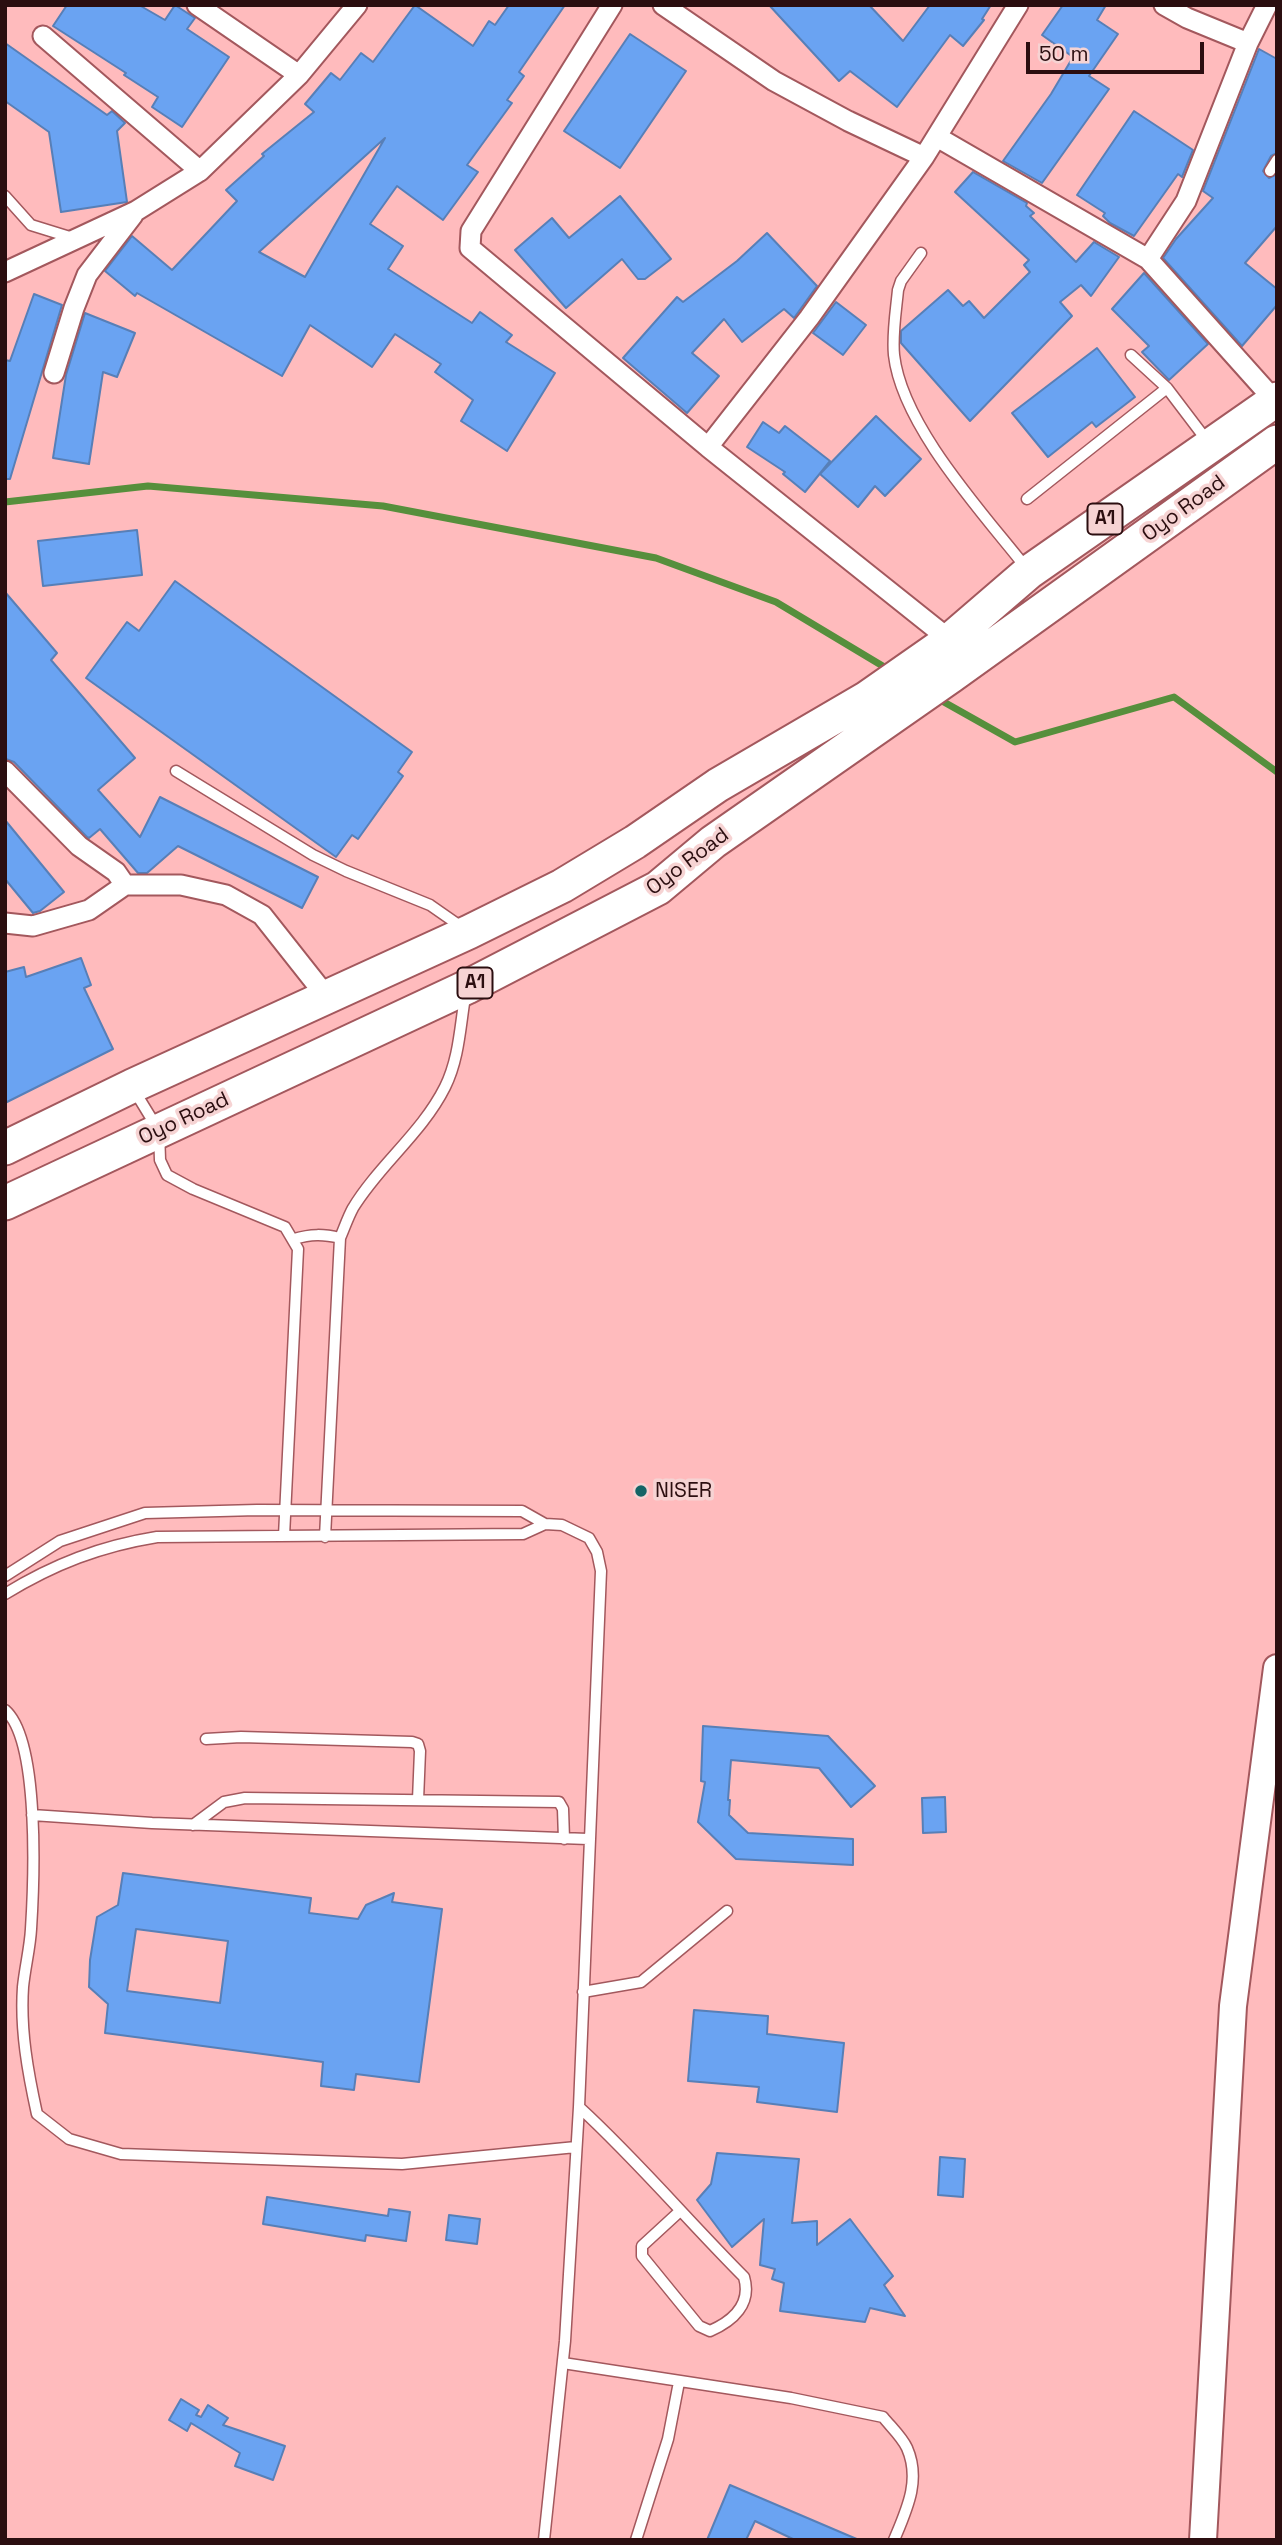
<!DOCTYPE html>
<style>
body{margin:0}
#map{position:relative;width:1282px;height:2545px;overflow:hidden;background:#ffbbbd;font-family:"Space Grotesk",sans-serif}
canvas{display:block}
.frame{position:absolute;inset:0;border:7px solid #2b0e10;pointer-events:none}
.scale{position:absolute;left:1026px;top:42px;width:178px;height:32px;box-sizing:border-box;border:4px solid #2b0e10;border-top:0;padding-left:9px;font-size:21px;line-height:24px;white-space:nowrap;color:#2b0e10;-webkit-text-stroke:5px #f6d3d3;paint-order:stroke}
</style>
<div id="map">
<canvas width="1282" height="2545"></canvas>
<div class="frame"></div>
<div class="scale">50 m</div>
</div>
<script>
const ctx = document.querySelector('canvas').getContext('2d');
ctx.lineJoin = 'round';
function strokePath(path, color, width, dash) { ctx.strokeStyle = color; ctx.lineWidth = width; ctx.lineCap = dash ? 'butt' : 'round'; ctx.setLineDash(dash || []); ctx.stroke(path); }
function fill(path, color) { ctx.fillStyle = color; ctx.fill(path, 'evenodd'); }
function label(font, color, halo, rows, align = 'center') {
  ctx.font = font + ' "Space Grotesk",sans-serif'; ctx.lineWidth = 7; ctx.setLineDash([]); ctx.textBaseline = 'middle'; ctx.strokeStyle = halo; ctx.fillStyle = color; for (const [text, x, y, turn = 0] of rows) {
    ctx.save(); ctx.translate(x, y); ctx.rotate((+turn || 0) * Math.PI / 180); ctx.textAlign = isNaN(turn) ? turn : align; if (halo) ctx.strokeText(text, 0, 0); ctx.fillText(text, 0, 0); ctx.restore();
  }
}
const stream = new Path2D(`
 M 5,502 L 148,486 L 383,506 L 656,558 L 776,602 L 891,671
 M 935,697 L 1015,742 L 1174,697 L 1277,772`);
const building = new Path2D(`
 M 67,5 L 139,5 L 165,20 L 175,5 L 195,18 L 187,29 L 229,57 L 182,127 L 152,107 L 158,97 L 124,75 L 126,73 L 53,26 Z
 M 415,5 L 473,46 L 489,21 L 495,25 L 509,5 L 565,5 L 519,72 L 524,76 L 507,100 L 512,103 L 467,165 L 478,172 L 443,220 L 397,186 L 370,224 L 403,246 L 388,269 L 472,323 L 480,312 L 512,335 L 506,342 L 555,373 L 507,451 L 461,421 L 473,400 L 435,372 L 441,364 L 395,334 L 372,367 L 310,325 L 282,376 L 137,293 L 135,296 L 105,271 L 132,236 L 172,270 L 237,201 L 226,190 L 264,156 L 262,154 L 314,112 L 305,104 L 331,73 L 340,80 L 361,53 L 373,62 ZM 385,138 L 305,277 L 259,252 Z
 M 769,5 L 869,5 L 903,41 L 930,5 L 991,5 L 982,19 L 984,20 L 963,46 L 950,35 L 897,107 L 850,71 L 839,81 Z
 M 1063,5 L 1106,5 L 1097,20 L 1118,34 L 1089,76 L 1109,89 L 1042,183 L 1003,161 L 1051,94 L 1073,57 L 1042,35 Z
 M 630,34 L 686,71 L 620,168 L 564,131 Z
 M 5,43 L 107,115 L 112,111 L 125,123 L 117,131 L 127,202 L 61,212 L 49,132 L 5,101 Z
 M 1259,49 L 1277,59 L 1277,153 L 1271,156 L 1263,171 L 1269,178 L 1277,174 L 1277,226 L 1245,263 L 1277,289 L 1277,305 L 1242,346 L 1163,258 L 1176,239 L 1213,198 L 1203,191 Z
 M 1134,111 L 1193,150 L 1182,177 L 1178,174 L 1134,236 L 1110,223 L 1103,216 L 1105,213 L 1077,195 Z
 M 973,172 L 1027,203 L 1026,206 L 1034,213 L 1030,216 L 1076,262 L 1094,242 L 1119,257 L 1091,296 L 1081,285 L 1060,302 L 1072,316 L 970,421 L 901,343 L 901,331 L 948,290 L 963,306 L 969,301 L 984,318 L 1030,272 L 1024,265 L 1029,260 L 955,192 Z
 M 620,196 L 671,259 L 645,279 L 638,279 L 622,259 L 566,308 L 515,250 L 552,218 L 569,238 Z
 M 767,233 L 817,286 L 794,318 L 784,309 L 742,342 L 724,319 L 692,353 L 719,376 L 687,413 L 623,358 L 677,297 L 683,302 L 737,261 Z
 M 1144,273 L 1208,344 L 1169,380 L 1142,352 L 1149,346 L 1112,309 Z
 M 34,294 L 62,305 L 10,479 L 5,479 L 5,360 L 10,361 Z
 M 836,302 L 866,325 L 843,355 L 813,333 Z
 M 85,313 L 135,333 L 117,377 L 103,372 L 89,464 L 53,458 L 66,375 Z
 M 1097,348 L 1135,397 L 1096,427 L 1092,422 L 1048,457 L 1012,413 Z
 M 876,416 L 921,459 L 885,496 L 875,486 L 858,507 L 820,474 Z
 M 763,422 L 779,433 L 785,426 L 830,461 L 805,492 L 783,474 L 785,472 L 747,447 Z
 M 137,530 L 142,575 L 43,586 L 38,541 Z
 M 175,581 L 412,752 L 398,772 L 403,776 L 358,839 L 352,835 L 336,857 L 86,678 L 127,622 L 139,631 Z
 M 5,592 L 57,653 L 51,660 L 135,758 L 98,790 L 140,837 L 160,797 L 318,877 L 302,908 L 178,846 L 147,873 L 138,873 L 100,829 L 89,838 L 87,837 L 14,762 L 6,759 Z
 M 5,820 L 64,892 L 40,911 L 33,913 L 5,879 Z
 M 81,958 L 91,985 L 84,988 L 113,1049 L 5,1103 L 5,972 L 24,967 L 26,977 Z
 M 703,1726 L 828,1736 L 875,1786 L 851,1807 L 819,1768 L 731,1760 L 728,1800 L 730,1800 L 729,1815 L 748,1833 L 853,1839 L 853,1865 L 736,1859 L 698,1822 L 705,1782 L 701,1781 Z
 M 945,1797 L 946,1832 L 923,1833 L 922,1798 Z
 M 123,1873 L 311,1898 L 309,1913 L 358,1919 L 366,1905 L 394,1893 L 392,1902 L 442,1909 L 419,2082 L 356,2074 L 354,2090 L 321,2086 L 323,2062 L 105,2033 L 108,2004 L 89,1987 L 90,1960 L 97,1917 L 118,1905 ZM 136,1929 L 228,1941 L 220,2003 L 127,1991 Z
 M 694,2010 L 768,2016 L 767,2034 L 844,2043 L 837,2112 L 757,2102 L 759,2087 L 688,2081 Z
 M 717,2153 L 799,2159 L 792,2223 L 817,2221 L 817,2245 L 850,2219 L 893,2276 L 884,2285 L 905,2316 L 870,2308 L 865,2322 L 780,2311 L 784,2283 L 772,2279 L 775,2269 L 760,2265 L 764,2219 L 732,2247 L 697,2200 L 711,2184 Z
 M 940,2157 L 965,2159 L 963,2197 L 938,2195 Z
 M 267,2197 L 388,2216 L 389,2209 L 410,2212 L 406,2241 L 366,2235 L 365,2241 L 263,2224 Z
 M 449,2215 L 480,2219 L 477,2244 L 446,2240 Z
 M 181,2399 L 199,2410 L 196,2415 L 201,2417 L 208,2405 L 228,2418 L 223,2425 L 285,2446 L 273,2480 L 235,2466 L 240,2453 L 191,2423 L 187,2431 L 169,2420 Z
 M 730,2485 L 859,2540 L 795,2540 L 755,2521 L 746,2540 L 707,2540 Z`);
const lane = new Path2D(`
 M 1270,171 L 1277,160
 M 5,196 L 31,225 L 73,238
 M 921,253 L 901,281 L 898,290 C 896,311 892,334 894,355 C 902,426 983,513 1027,569
 M 1131,355 L 1167,388 L 1208,442
 M 1027,499 L 1167,388
 M 176,771 L 313,855 L 346,871 L 430,905 L 463,928
 M 134,1090 L 159,1131 L 160,1160 L 167,1175 L 193,1189 L 285,1227 L 298,1249 L 284,1536
 M 294,1239 C 311,1234 323,1234 340,1238
 M 325,1537 L 340,1238 C 344,1229 348,1217 353,1208 C 379,1165 422,1133 445,1087 C 459,1059 460,1027 465,997
 M 5,1576 L 60,1541 L 145,1513 L 257,1510 L 522,1511 L 545,1524
 M 5,1594 C 54,1564 101,1546 157,1537 L 523,1534 L 545,1524 L 562,1525 L 589,1538 L 597,1552 L 601,1571 L 579,2107 L 565,2341 L 544,2540
 M 5,1710 C 40,1740 34,1882 31,1929 C 30,1948 25,1967 23,1987 C 20,2030 28,2073 37,2114 L 69,2139 L 121,2154 L 402,2164 L 576,2147
 M 206,1739 L 241,1737 L 412,1742 L 418,1744 L 420,1751 L 418,1800
 M 32,1815 L 152,1823 L 588,1839
 M 193,1825 L 224,1802 L 245,1798 L 559,1802 L 563,1809 L 564,1839
 M 583,1992 L 641,1982 L 727,1911
 M 579,2107 C 637,2160 688,2221 744,2277 C 752,2304 733,2321 710,2331 L 699,2326 L 642,2256 L 642,2246 L 679,2212
 M 563,2363 L 791,2398 L 883,2417 C 891,2427 902,2437 907,2448 C 921,2480 907,2509 894,2540
 M 636,2540 L 668,2439 L 679,2382`);
const street = new Path2D(`
 M 197,5 L 299,75
 M 612,5 L 471,231 L 470,248 L 708,447 L 950,640
 M 663,5 L 774,81 L 848,121 L 924,157
 M 1164,5 L 1187,18 L 1248,43 L 1267,5
 M 43,36 L 200,171
 M 937,137 L 1148,259 L 1275,401
 M 1148,259 L 1186,201 L 1248,43
 M 5,272 L 136,211 L 200,171 L 299,75 L 357,5
 M 54,373 L 74,308 L 87,275 L 133,215
 M 708,447 L 809,318 L 924,157 L 1018,5
 M 5,771 L 79,846 L 116,872 L 125,885 L 181,885 L 226,895 L 262,915 L 326,996
 M 5,923 L 33,926 L 89,910 L 125,885`);
const secondary = new Path2D(`
 M 1203,2540 L 1233,2006 L 1277,1668`);
const highway = new Path2D(`
 M 5,1148 L 132,1086 L 469,932 L 562,886 L 635,842 L 718,785 L 867,698 L 950,640 L 1029,572 L 1277,399
 M 5,1203 L 467,987 L 658,888 L 713,842 L 951,676 L 1277,442`);
const markers = [
 [641,1491,7,"#146466"]
];
const shields = [
 [1105,519,35],
 [475,983,35]
];
const shieldNames = [
 ["A1",1105,519],
 ["A1",475,983]
];
const streetNames = [
 ["Oyo Road",1184,509,-36],
 ["Oyo Road",688,862,-37],
 ["Oyo Road",184,1119,-25]
];
const poiNames = [
 ["NISER",655,1491]
];
strokePath(stream, '#568f3c', 7);
fill(building, '#6aa3f2');
strokePath(building, '#577fb7', 2);
strokePath(lane, '#a3585d', 13);
strokePath(street, '#a3585d', 23);
strokePath(secondary, '#a3585d', 30);
strokePath(highway, '#a3585d', 37);
strokePath(lane, '#fff', 10);
strokePath(street, '#fff', 19);
strokePath(secondary, '#fff', 26);
strokePath(highway, '#fff', 33);
for (const [x, y, r, color] of markers) { const dot = new Path2D(); dot.arc(x, y, r, 0, 2 * Math.PI); ctx.fillStyle = color; ctx.fill(dot); strokePath(dot, '#f6d3d3', 2.5); }
for (const [x, y, w] of shields) { const box = new Path2D(); box.roundRect(x - w / 2, y - 15.5, w, 31, 5); ctx.fillStyle = '#f6d3d3'; ctx.fill(box); strokePath(box, '#2b0e10', 2); }
label('bold 19px', '#2b0e10', null, shieldNames);
label('21px', '#2b0e10', '#f6d3d3', streetNames);
label('21px', '#2b0e10', '#f6d3d3', poiNames, 'left');
</script>
